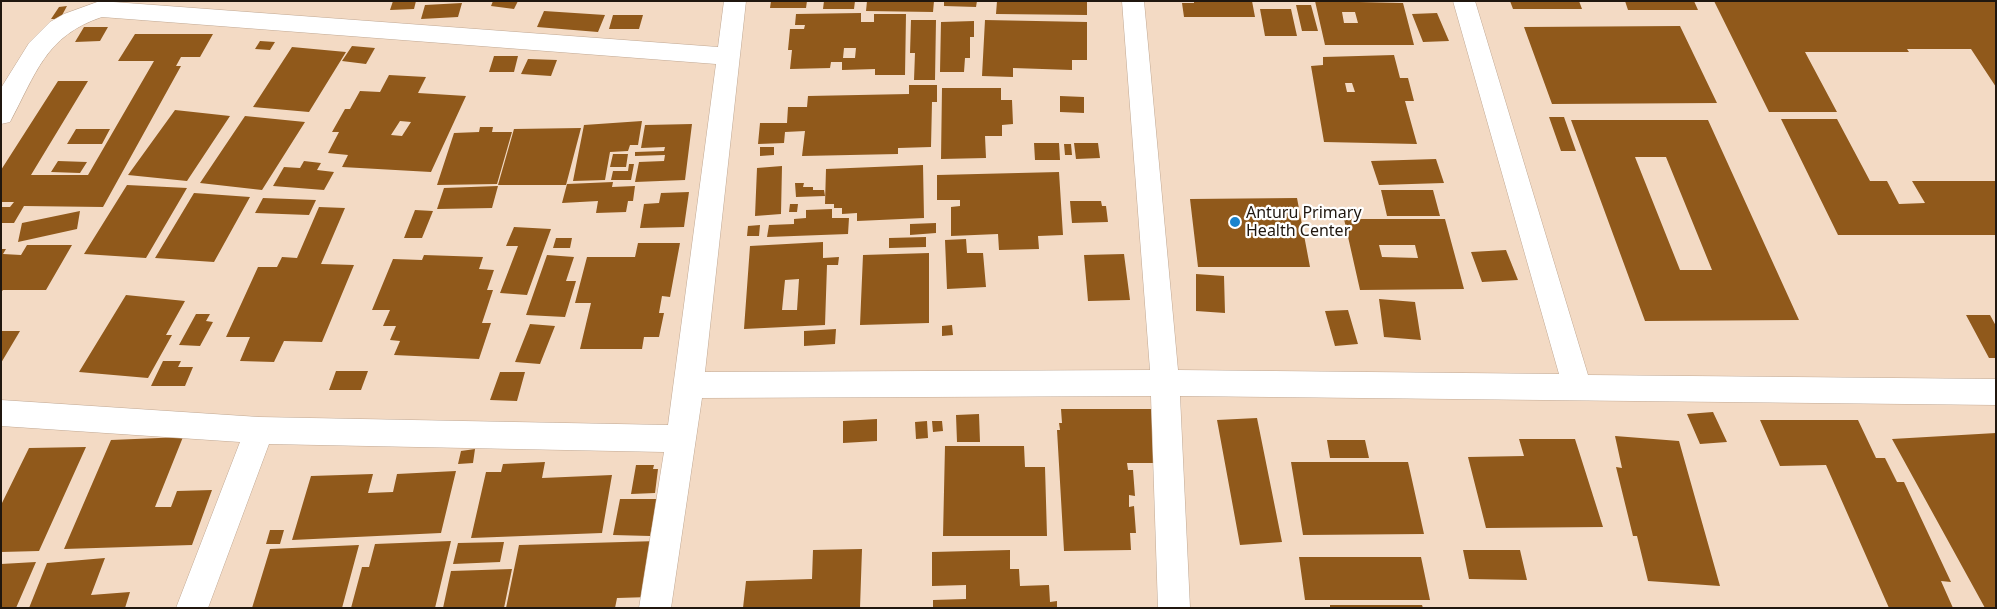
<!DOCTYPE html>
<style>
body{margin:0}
#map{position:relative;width:1997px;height:609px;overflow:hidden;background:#f3dac4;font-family:"Noto Sans",sans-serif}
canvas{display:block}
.frame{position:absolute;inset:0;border:2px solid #20170f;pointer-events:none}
</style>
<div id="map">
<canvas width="1997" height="609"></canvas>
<div class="frame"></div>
</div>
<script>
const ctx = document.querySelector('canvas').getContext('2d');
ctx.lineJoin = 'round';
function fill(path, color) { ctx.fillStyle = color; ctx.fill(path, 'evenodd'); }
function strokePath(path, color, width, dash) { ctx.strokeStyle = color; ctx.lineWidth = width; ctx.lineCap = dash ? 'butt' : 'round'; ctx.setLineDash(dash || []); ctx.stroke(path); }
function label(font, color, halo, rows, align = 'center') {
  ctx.font = font + ' "Noto Sans",sans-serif'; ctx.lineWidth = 4.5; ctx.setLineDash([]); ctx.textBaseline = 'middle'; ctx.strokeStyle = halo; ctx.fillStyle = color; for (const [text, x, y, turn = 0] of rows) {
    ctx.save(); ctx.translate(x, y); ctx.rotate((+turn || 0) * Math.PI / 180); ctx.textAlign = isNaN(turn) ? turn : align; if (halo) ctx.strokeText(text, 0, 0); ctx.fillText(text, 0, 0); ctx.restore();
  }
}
const building = new Path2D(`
 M 393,1 L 416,1 L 414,9 L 390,10 Z
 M 493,1 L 518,1 L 514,9 L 491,6 Z
 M 771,1 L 807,1 L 806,8 L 770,8 Z
 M 824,1 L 855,1 L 854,9 L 823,9 Z
 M 867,1 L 934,1 L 933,12 L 866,11 Z
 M 944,1 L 977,1 L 976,7 L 944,6 Z
 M 997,1 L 1087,1 L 1087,15 L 996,14 Z
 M 1194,1 L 1252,1 L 1255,17 L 1184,17 L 1182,3 L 1194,3 Z
 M 1315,1 L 1403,3 L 1414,45 L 1325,45 ZM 1342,12 L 1355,12 L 1358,23 L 1344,23 Z
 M 1510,1 L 1579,1 L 1582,9 L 1513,9 Z
 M 1625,1 L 1694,1 L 1698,10 L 1628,10 Z
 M 1714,1 L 1996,1 L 1996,87 L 1971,49 L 1907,49 L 1909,52 L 1805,52 L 1837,112 L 1769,112 Z
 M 462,3 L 458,17 L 421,19 L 425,5 Z
 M 1296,5 L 1311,5 L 1318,31 L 1302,31 Z
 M 67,6 L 60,19 L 51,19 L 59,7 Z
 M 1260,9 L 1291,9 L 1297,36 L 1265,36 Z
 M 544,11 L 605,15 L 598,32 L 537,27 Z
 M 861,13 L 861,22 L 874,22 L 874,14 L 906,14 L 905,75 L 875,75 L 875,69 L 842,70 L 842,62 L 831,62 L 830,68 L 790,69 L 792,50 L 788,50 L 790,29 L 804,29 L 805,25 L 795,25 L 796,14 ZM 844,48 L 856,48 L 855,58 L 843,58 Z
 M 1437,13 L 1449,41 L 1423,42 L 1412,14 Z
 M 613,15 L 643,15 L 639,29 L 609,29 Z
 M 911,20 L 936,20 L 935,80 L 914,80 L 915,53 L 910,53 Z
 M 985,20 L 1087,22 L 1087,60 L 1072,60 L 1072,70 L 1013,68 L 1013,77 L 982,76 Z
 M 974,21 L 974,37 L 970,37 L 970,58 L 965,58 L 964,72 L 940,72 L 941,22 Z
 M 1680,26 L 1717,103 L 1552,104 L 1524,27 Z
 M 84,27 L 108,27 L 100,41 L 75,42 Z
 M 135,34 L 213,34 L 200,57 L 181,57 L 176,66 L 181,66 L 103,207 L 24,206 L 14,223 L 1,223 L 1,207 L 10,207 L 14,202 L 1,202 L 1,170 L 58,81 L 88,81 L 31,175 L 88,175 L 154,61 L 118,61 Z
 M 260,41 L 275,42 L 270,50 L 255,49 Z
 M 352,46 L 375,48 L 366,64 L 342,61 Z
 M 292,47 L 346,52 L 309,112 L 253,107 Z
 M 1394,55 L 1400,78 L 1408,78 L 1414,101 L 1405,101 L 1417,144 L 1324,142 L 1311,66 L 1323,65 L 1323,57 ZM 1345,83 L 1352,83 L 1355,92 L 1347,92 Z
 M 494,56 L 518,56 L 514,72 L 489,72 Z
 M 528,59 L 557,60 L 551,76 L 521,74 Z
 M 389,75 L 426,77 L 418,93 L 466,96 L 431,172 L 342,167 L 348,155 L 328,153 L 339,132 L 332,132 L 345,109 L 350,109 L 360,91 L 380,92 ZM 400,121 L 411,122 L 402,136 L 391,135 Z
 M 909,85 L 937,85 L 937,102 L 932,102 L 931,147 L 898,148 L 898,154 L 802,156 L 805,131 L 785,132 L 784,143 L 758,144 L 760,123 L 787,123 L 788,107 L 807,107 L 808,96 L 909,94 Z
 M 942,88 L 1001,88 L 1001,100 L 1012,100 L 1013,124 L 1002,125 L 1002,136 L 985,136 L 986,158 L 941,159 Z
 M 1060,96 L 1084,97 L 1084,113 L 1060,112 Z
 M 175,110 L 230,116 L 187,181 L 128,175 Z
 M 245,116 L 305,122 L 262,190 L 200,183 Z
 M 1549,117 L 1564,117 L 1576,151 L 1561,151 Z
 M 1781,119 L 1837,119 L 1870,181 L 1887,181 L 1899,204 L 1925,203 L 1912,181 L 1996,181 L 1996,235 L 1838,235 Z
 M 1571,120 L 1708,120 L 1799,320 L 1645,321 ZM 1635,157 L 1666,157 L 1712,270 L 1680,270 Z
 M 642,121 L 638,145 L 630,145 L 628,151 L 610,152 L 605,180 L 573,181 L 584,125 Z
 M 692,124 L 685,180 L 635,182 L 639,162 L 664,161 L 665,155 L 635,156 L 635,152 L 664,151 L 665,147 L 641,148 L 645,125 Z
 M 480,127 L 493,127 L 492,132 L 512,132 L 497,184 L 437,185 L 454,133 L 479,132 Z
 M 581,128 L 566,185 L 498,185 L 514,129 Z
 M 76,129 L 110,129 L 102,144 L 67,144 Z
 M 1034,143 L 1059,143 L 1060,160 L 1035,160 Z
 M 1074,143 L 1098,143 L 1100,158 L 1076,159 Z
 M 1064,144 L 1071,144 L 1072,155 L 1065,155 Z
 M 760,147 L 774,147 L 774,155 L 760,156 Z
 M 613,154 L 628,154 L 626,167 L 610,167 Z
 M 1436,159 L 1444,183 L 1379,185 L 1371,161 Z
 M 58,161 L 87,162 L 80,173 L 51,172 Z
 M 304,161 L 321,163 L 317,170 L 334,172 L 324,190 L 273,186 L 284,167 L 300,168 Z
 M 629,164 L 634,164 L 631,180 L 611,180 L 613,171 L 628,171 Z
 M 923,165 L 924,218 L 857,221 L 857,213 L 842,214 L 842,208 L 834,208 L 834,204 L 825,204 L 826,169 Z
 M 782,166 L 781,214 L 755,216 L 757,168 Z
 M 1059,172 L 1063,235 L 1038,236 L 1039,249 L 999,250 L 998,234 L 951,236 L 951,207 L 960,206 L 960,200 L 937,200 L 937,175 Z
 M 613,182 L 612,187 L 635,186 L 633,201 L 628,201 L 626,212 L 596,213 L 598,201 L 562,203 L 567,184 Z
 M 795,183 L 804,183 L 803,187 L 813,187 L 813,190 L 824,190 L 825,196 L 796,197 Z
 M 127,185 L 187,188 L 146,258 L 84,254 Z
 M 498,186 L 492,208 L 437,209 L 444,188 Z
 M 1381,190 L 1433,190 L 1440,216 L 1387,216 Z
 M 689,192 L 684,227 L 640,228 L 644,204 L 659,203 L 661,193 Z
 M 194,193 L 250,197 L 214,262 L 155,258 Z
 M 263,198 L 316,200 L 309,215 L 255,213 Z
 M 1297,198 L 1310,267 L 1198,267 L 1190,199 Z
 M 1070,201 L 1101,201 L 1102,206 L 1106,206 L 1108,222 L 1072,223 Z
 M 790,204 L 798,204 L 797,212 L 789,212 Z
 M 319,207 L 345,208 L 321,264 L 354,265 L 322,342 L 284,341 L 274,362 L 240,361 L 250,337 L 226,337 L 258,267 L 277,267 L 282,257 L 297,258 Z
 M 832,209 L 832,218 L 849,218 L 848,234 L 767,237 L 769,225 L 794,224 L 794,219 L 806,218 L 806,210 Z
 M 415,210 L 433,211 L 422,238 L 404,238 Z
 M 80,211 L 77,229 L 18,242 L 22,223 Z
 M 1344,219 L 1445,219 L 1464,289 L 1360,290 ZM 1379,245 L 1415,245 L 1418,258 L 1382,257 Z
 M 936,223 L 936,233 L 910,235 L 910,224 Z
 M 760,225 L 759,236 L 747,236 L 748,226 Z
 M 514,227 L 551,229 L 527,295 L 500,293 L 518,246 L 506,246 Z
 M 926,237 L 926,247 L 889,248 L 889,238 Z
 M 556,238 L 572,238 L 570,248 L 553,248 Z
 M 966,239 L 967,253 L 983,253 L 986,287 L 947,289 L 945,240 Z
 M 823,242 L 823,258 L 839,257 L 838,265 L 827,265 L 825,325 L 744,329 L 750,246 ZM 799,279 L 797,310 L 782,310 L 785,280 Z
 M 638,243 L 680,243 L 670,297 L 662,296 L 659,313 L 664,313 L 659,337 L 644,337 L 642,349 L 580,349 L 591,303 L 575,303 L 587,257 L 635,257 Z
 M 27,245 L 72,245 L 46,290 L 3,290 L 1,292 L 1,249 L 6,249 L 3,254 L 21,255 Z
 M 1506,250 L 1518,280 L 1482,282 L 1471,252 Z
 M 929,253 L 929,323 L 860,325 L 863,255 Z
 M 1124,254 L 1130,300 L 1088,301 L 1084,255 Z
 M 424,255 L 483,257 L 479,269 L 494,270 L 487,290 L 493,290 L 482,323 L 491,323 L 479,359 L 394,355 L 400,341 L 390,340 L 396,326 L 383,326 L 390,310 L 372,310 L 393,259 L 422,260 Z
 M 547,255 L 574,257 L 566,281 L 576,281 L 565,317 L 526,315 Z
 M 1196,274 L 1224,276 L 1225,313 L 1196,311 Z
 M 126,295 L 185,301 L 166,335 L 172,335 L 148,378 L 79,372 Z
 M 1379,299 L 1415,302 L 1421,340 L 1384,337 Z
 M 1348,310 L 1358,344 L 1335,346 L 1325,311 Z
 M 196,314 L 210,314 L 206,321 L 213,322 L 200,346 L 179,345 Z
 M 1966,315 L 1990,315 L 1996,326 L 1996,358 L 1989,358 Z
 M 530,324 L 555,326 L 540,364 L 515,362 Z
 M 952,325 L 953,335 L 942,336 L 942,326 Z
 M 836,329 L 835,344 L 804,346 L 804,331 Z
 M 1,331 L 20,331 L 1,363 Z
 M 163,361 L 181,361 L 178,367 L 193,367 L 185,386 L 151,386 Z
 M 336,371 L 368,371 L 361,390 L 329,390 Z
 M 500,372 L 525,372 L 517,401 L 490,400 Z
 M 1061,409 L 1156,409 L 1157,463 L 1127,463 L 1128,470 L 1133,470 L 1135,496 L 1129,495 L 1129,507 L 1134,506 L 1136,533 L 1130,533 L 1131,550 L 1064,551 L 1057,430 L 1060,430 L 1059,423 L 1062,423 Z
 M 1713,412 L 1727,442 L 1700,444 L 1687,414 Z
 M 979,414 L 980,442 L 957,442 L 956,415 Z
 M 1257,418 L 1282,542 L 1240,545 L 1217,420 Z
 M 877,419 L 877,441 L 843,443 L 843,421 Z
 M 1760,420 L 1858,420 L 1876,458 L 1885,458 L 1897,482 L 1904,482 L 1951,582 L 1941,581 L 1953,608 L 1889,608 L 1826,465 L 1780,466 Z
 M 927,421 L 928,438 L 916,439 L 915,422 Z
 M 932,421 L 942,421 L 943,431 L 933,432 Z
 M 1996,433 L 1996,608 L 1985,608 L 1892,439 Z
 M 1615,436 L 1679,441 L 1720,586 L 1648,581 L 1637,536 L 1633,536 L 1616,467 L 1622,468 Z
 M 183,437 L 155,507 L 171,507 L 177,491 L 212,490 L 192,545 L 64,549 L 111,440 Z
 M 1519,439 L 1575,439 L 1603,527 L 1486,528 L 1468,457 L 1524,456 Z
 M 1327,440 L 1365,440 L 1369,458 L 1330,458 Z
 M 945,446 L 1024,446 L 1025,467 L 1045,467 L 1047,536 L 943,536 Z
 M 86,447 L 39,551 L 1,552 L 1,505 L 29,448 Z
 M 475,449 L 473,463 L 458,464 L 461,451 Z
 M 545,462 L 542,478 L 612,475 L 602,533 L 471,538 L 486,472 L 501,472 L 503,464 Z
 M 1291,462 L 1408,462 L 1424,534 L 1303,535 Z
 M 636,465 L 654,465 L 653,469 L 658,469 L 655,493 L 631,494 Z
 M 456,471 L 441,533 L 292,540 L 311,476 L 373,474 L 368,493 L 393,492 L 397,474 Z
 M 620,499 L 658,499 L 650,536 L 613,535 Z
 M 270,530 L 284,530 L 280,544 L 266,544 Z
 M 451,541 L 435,608 L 351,608 L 362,567 L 369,567 L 375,544 Z
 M 658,541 L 650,597 L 617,598 L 615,608 L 506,608 L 519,545 Z
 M 504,542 L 500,562 L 453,564 L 458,543 Z
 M 359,545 L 342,608 L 252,608 L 270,549 Z
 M 862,549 L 860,608 L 743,608 L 746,581 L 812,579 L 813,550 Z
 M 1010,550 L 1010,569 L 1019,569 L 1020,586 L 1049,585 L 1050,602 L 1057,601 L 1057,608 L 933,608 L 933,600 L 966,599 L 966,585 L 932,586 L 932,552 Z
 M 1463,550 L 1520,550 L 1527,580 L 1469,579 Z
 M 1299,557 L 1421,557 L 1430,600 L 1305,600 Z
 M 105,558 L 91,595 L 130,592 L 125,608 L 29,608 L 47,563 Z
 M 36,562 L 16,608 L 1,608 L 1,564 Z
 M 512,569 L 504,608 L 443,608 L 451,571 Z
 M 1330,605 L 1422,605 L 1423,608 L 1330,608 Z`);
const minor = new Path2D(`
 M 100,1 L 718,47 L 724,1 L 746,1 L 705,372 L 1150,370 L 1122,1 L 1144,1 L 1178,370 L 1559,374 L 1453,1 L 1475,1 L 1588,375 L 1996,379 L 1996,405 L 1180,396 L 1190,608 L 1158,608 L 1151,396 L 702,398 L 671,608 L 639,608 L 664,452 L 269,444 L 208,608 L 176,608 L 240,442 L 1,426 L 1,400 L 259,417 L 668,425 L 716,64 L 102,17 C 45,36 36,74 10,122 L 1,124 L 1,88 L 29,43 L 50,22 L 64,14 Z`);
const markers = [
 [1235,222,6,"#1983cd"]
];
const poiNames = [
 ["Anturu Primary",1246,213],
 ["Health Center",1246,231]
];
fill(building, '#90591b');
strokePath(minor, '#c0a893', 1);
fill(minor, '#fff');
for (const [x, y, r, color] of markers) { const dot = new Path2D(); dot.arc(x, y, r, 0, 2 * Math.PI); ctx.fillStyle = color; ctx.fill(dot); strokePath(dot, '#fff', 2); }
label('16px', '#20170f', '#fff', poiNames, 'left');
</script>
